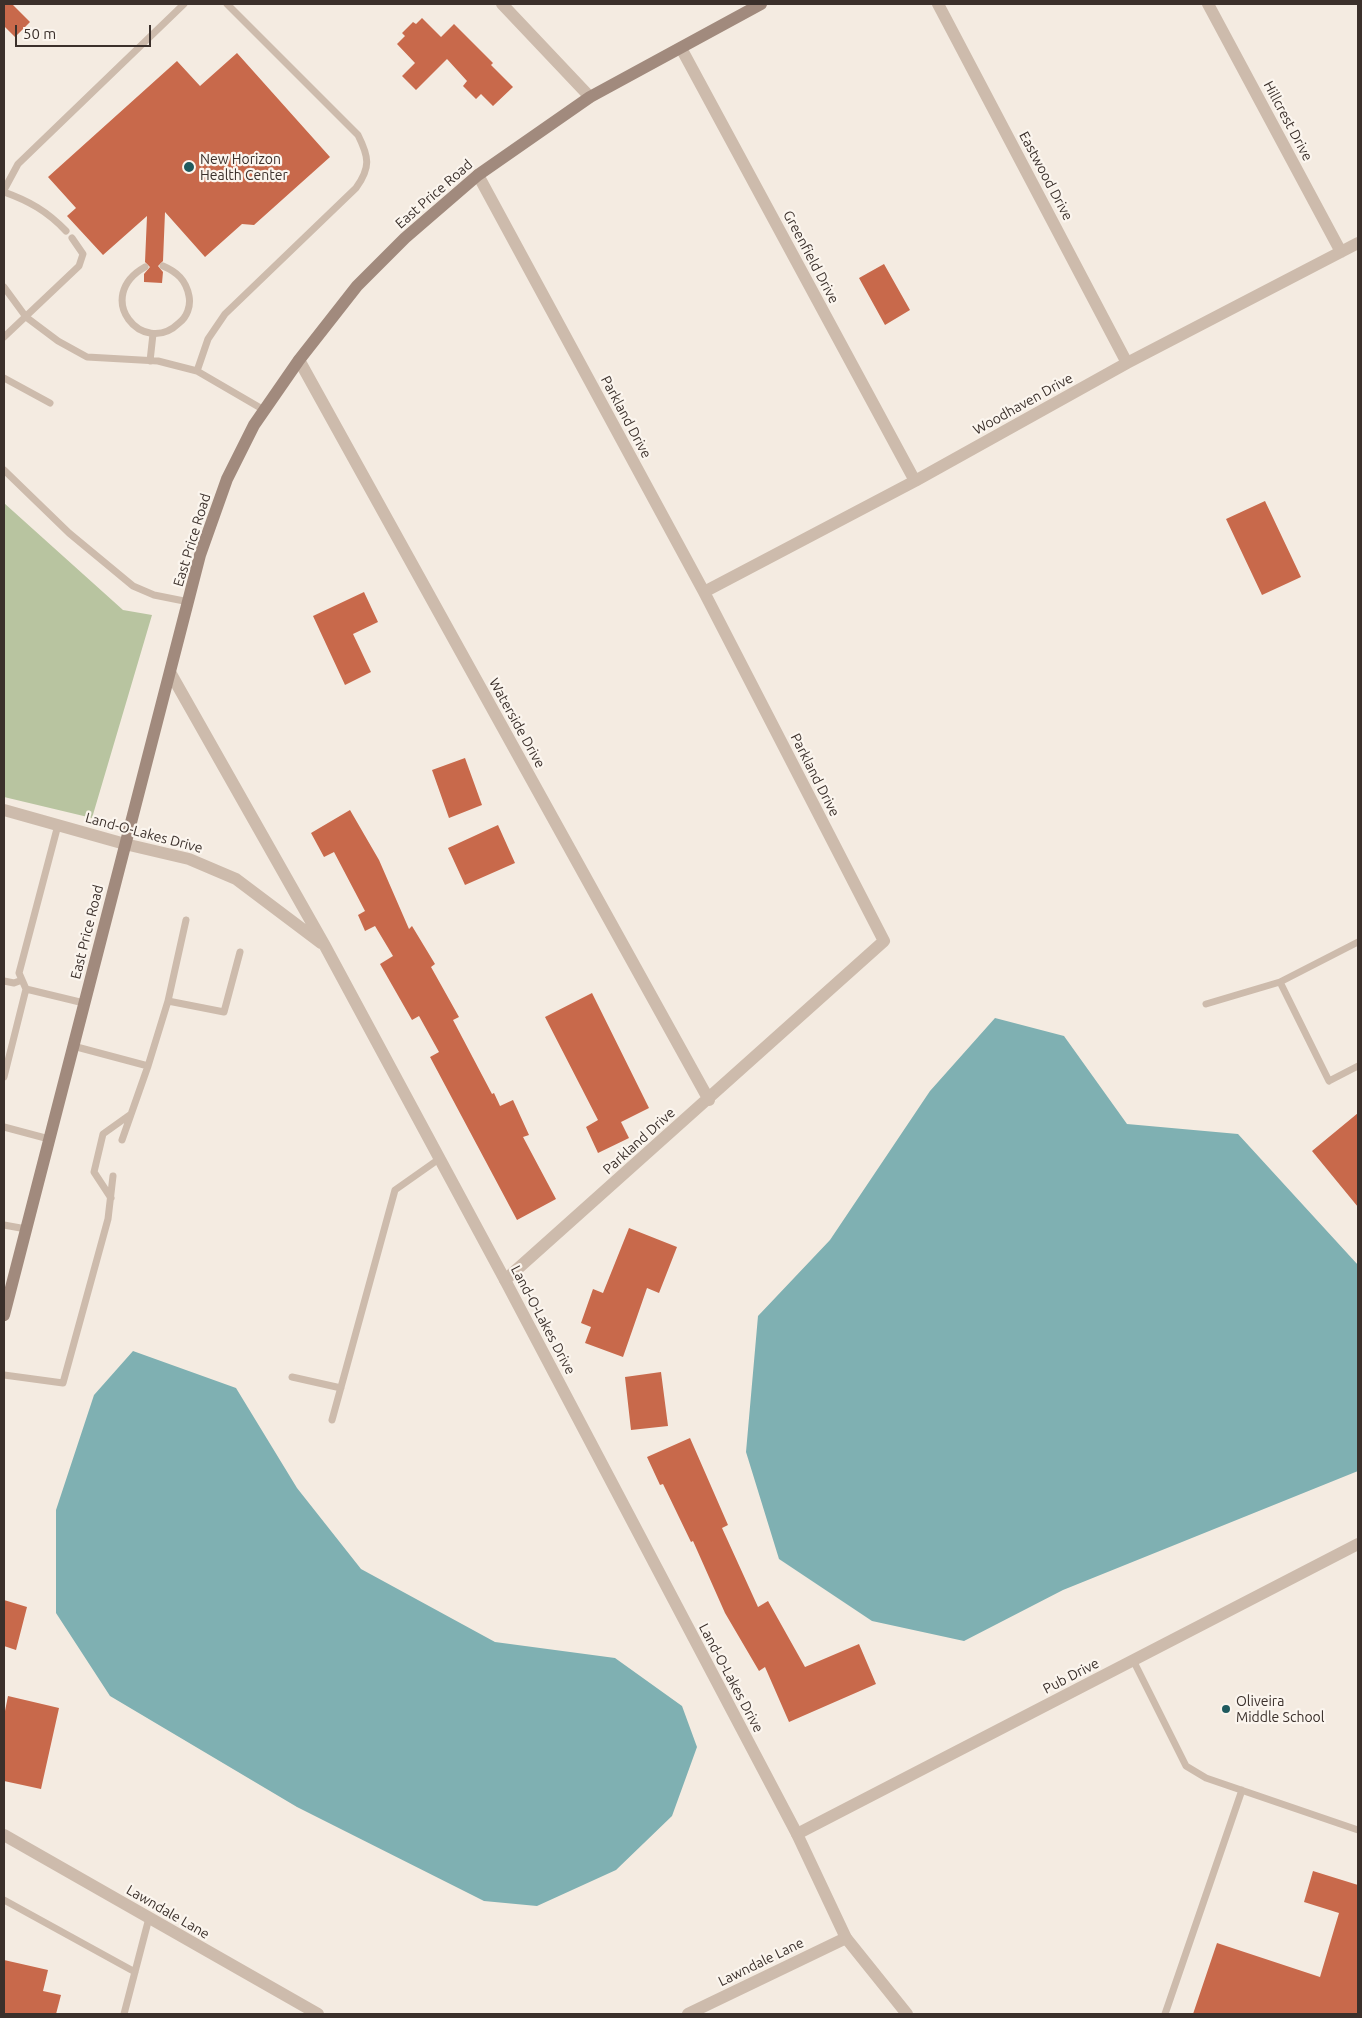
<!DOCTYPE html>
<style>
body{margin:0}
#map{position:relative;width:1362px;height:2018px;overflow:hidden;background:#f4ebe1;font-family:Ubuntu,sans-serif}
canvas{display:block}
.frame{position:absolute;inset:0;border:5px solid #3b302b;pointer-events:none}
.scale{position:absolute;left:15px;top:25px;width:136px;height:22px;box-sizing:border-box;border:2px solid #3b302b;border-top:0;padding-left:6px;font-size:15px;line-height:18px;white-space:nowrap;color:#3b302b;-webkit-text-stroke:4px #fbf5ee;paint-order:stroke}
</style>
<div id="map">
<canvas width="1362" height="2018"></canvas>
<div class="frame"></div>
<div class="scale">50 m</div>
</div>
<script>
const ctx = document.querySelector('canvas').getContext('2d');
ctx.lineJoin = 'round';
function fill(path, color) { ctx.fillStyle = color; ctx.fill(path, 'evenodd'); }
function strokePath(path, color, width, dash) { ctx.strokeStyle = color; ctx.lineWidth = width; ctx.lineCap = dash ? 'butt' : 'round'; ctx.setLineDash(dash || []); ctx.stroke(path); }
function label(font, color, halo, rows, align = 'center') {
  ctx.font = font + ' Ubuntu,sans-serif'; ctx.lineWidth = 4.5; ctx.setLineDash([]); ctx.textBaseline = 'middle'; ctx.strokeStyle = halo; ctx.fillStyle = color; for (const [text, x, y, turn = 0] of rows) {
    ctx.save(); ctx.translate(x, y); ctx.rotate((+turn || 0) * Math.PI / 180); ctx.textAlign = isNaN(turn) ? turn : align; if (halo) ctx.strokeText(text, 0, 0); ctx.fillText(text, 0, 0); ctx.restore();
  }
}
const green = new Path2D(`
 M 4,503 L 123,610 L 152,615 L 92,818 L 4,797 Z`);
const water = new Path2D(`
 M 995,1018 L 1064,1036 L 1127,1124 L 1238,1134 L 1358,1265 L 1358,1471 L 1063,1590 L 964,1641 L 872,1621 L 779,1559 L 746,1452 L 758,1316 L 830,1240 L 930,1091 Z
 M 133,1351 L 236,1388 L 297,1488 L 361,1569 L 495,1642 L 615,1658 L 682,1706 L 697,1747 L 672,1816 L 616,1870 L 537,1906 L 484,1901 L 297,1807 L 110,1696 L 56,1613 L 56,1510 L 94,1395 Z`);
const building = new Path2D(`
 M 4,4 L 12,4 L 30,22 L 15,37 L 4,26 Z
 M 422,18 L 441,37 L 454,24 L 493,63 L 491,65 L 513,87 L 493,106 L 481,94 L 476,99 L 463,86 L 467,81 L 447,59 L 416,90 L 402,76 L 415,63 L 397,44 L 405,36 L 402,33 L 413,22 L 416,24 Z
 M 237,53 L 330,157 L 254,225 L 242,224 L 205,257 L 165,212 L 163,261 L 158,266 L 163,272 L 162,283 L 144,282 L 144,274 L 150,267 L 145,262 L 147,216 L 103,255 L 67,216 L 76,208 L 48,177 L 177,61 L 200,86 Z
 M 884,264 L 910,310 L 885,325 L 859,278 Z
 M 1265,501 L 1301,577 L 1262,595 L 1226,519 Z
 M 364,592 L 378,622 L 353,634 L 371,672 L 345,685 L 313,616 Z
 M 465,758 L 482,805 L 449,818 L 432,770 Z
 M 350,810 L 379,860 L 409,929 L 412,926 L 435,964 L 431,967 L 459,1017 L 453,1020 L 492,1094 L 494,1093 L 500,1106 L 513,1100 L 529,1135 L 523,1137 L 556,1199 L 517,1220 L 430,1057 L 439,1052 L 419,1016 L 412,1020 L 380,964 L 393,956 L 375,926 L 365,931 L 358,915 L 365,911 L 334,852 L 324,857 L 311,833 Z
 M 498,825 L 515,863 L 465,885 L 448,848 Z
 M 592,993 L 649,1108 L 621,1122 L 629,1138 L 598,1153 L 586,1127 L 598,1120 L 545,1017 Z
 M 1358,1113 L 1358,1207 L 1312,1151 Z
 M 629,1228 L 677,1247 L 659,1293 L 647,1288 L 623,1357 L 585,1343 L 591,1327 L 581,1323 L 593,1289 L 603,1293 Z
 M 661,1372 L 668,1426 L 631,1430 L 625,1377 Z
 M 690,1438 L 728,1525 L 722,1528 L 758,1607 L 768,1601 L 805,1667 L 859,1644 L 876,1684 L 789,1722 L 765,1667 L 759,1671 L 725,1613 L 693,1541 L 691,1542 L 663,1484 L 660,1485 L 647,1457 Z
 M 4,1600 L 27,1607 L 16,1650 L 4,1646 Z
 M 8,1696 L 59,1708 L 41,1789 L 4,1781 L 4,1716 Z
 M 1313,1871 L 1358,1885 L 1358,2014 L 1193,2014 L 1217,1943 L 1320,1977 L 1339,1913 L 1304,1902 Z
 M 4,1960 L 48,1970 L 43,1991 L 61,1995 L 56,2014 L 4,2014 Z`);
const service = new Path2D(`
 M 4,190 L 18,164 L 184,4
 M 4,192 C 29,201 47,211 66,231
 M 145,267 C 92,297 143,358 179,323 C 187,317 191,306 189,296 C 186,280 177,272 163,266
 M 4,287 L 26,317 L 58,341 L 87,357 L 158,361 L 197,371 L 264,410
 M 4,337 L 79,266 L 83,254 L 72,238
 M 150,361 L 153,334
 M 197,371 L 208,339 L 225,314 L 356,188 C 371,167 369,157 358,135 L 227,4
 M 4,378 L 50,403
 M 4,470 L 69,533 L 133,586 L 154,595 L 189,602
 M 186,920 L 168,1001 L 224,1012 L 240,952
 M 1358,942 L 1280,982 L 1329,1081 L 1358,1066
 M 4,981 L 14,983 L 22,980
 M 26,989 L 19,973 L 58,825
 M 1206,1004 L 1280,982
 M 73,1046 L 148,1066 L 122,1140
 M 148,1066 L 168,1001
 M 4,1077 L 26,989 L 84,1003
 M 4,1127 L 49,1139
 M 111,1198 L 94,1172 L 103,1134 L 131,1114
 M 4,1225 L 26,1229
 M 4,1375 L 63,1383 L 108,1219 L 113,1176
 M 292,1377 L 341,1388
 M 332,1420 L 395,1190 L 439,1159
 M 1133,1660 L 1186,1766 L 1206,1778 L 1358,1830
 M 4,1900 L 135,1972
 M 124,2014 L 149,1918
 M 1165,2014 L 1242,1790`);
const minor = new Path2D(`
 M 502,4 L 590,97
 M 938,4 L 1127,363
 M 1208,4 L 1341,252
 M 681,48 L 915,481
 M 478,175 L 704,592 L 884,941 L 505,1280
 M 299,360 L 709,1100
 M 704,592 L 915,481 L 1127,363 L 1358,243
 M 4,810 L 125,844
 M 797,1834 L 1358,1544
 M 4,1835 L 318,2014
 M 688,2014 L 846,1938`);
const tertiary = new Path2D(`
 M 171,674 L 325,946 L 505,1280 L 797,1834 L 846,1938 L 907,2014
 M 125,844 L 189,859 L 236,879 L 321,943`);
const secondary = new Path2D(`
 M 4,1315 L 200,555 L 227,479 L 254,425 L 299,360 L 357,286 L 405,238 L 478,175 L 590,97 L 761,4`);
const markers = [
 [189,167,6,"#1f5a5e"],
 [1226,1709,5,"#1f5a5e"]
];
const streetNames = [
 ["Hillcrest Drive",1288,121,62],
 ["Eastwood Drive",1046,176,62],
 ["East Price Road",434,194,-41],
 ["Greenfield Drive",811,257,62],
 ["Woodhaven Drive",1023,404,-29],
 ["Parkland Drive",626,417,62],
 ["East Price Road",192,540,-73],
 ["Waterside Drive",517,723,61],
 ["Parkland Drive",815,775,63],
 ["Land-O-Lakes Drive",144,833,15],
 ["East Price Road",87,932,-76],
 ["Parkland Drive",639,1141,-42],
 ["Land-O-Lakes Drive",543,1320,62],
 ["Pub Drive",1071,1676,-27],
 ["Land-O-Lakes Drive",731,1678,62],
 ["Lawndale Lane",168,1912,30],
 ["Lawndale Lane",761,1962,-26]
];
const poiNames = [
 ["New Horizon",200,159],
 ["Health Center",200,175],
 ["Oliveira",1236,1701],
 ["Middle School",1236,1717]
];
fill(green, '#b8c4a0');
fill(water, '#7fb0b2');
fill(building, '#c8694b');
strokePath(service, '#cdbbac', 7);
strokePath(minor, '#cdbbac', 12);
strokePath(tertiary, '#cdbbac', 12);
strokePath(secondary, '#a18a7d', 12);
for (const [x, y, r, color] of markers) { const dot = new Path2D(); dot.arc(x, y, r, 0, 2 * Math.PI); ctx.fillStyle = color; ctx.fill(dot); strokePath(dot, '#fbf5ee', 2); }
label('14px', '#3b302b', '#fbf5ee', streetNames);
label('14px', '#3b302b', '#fbf5ee', poiNames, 'left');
</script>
